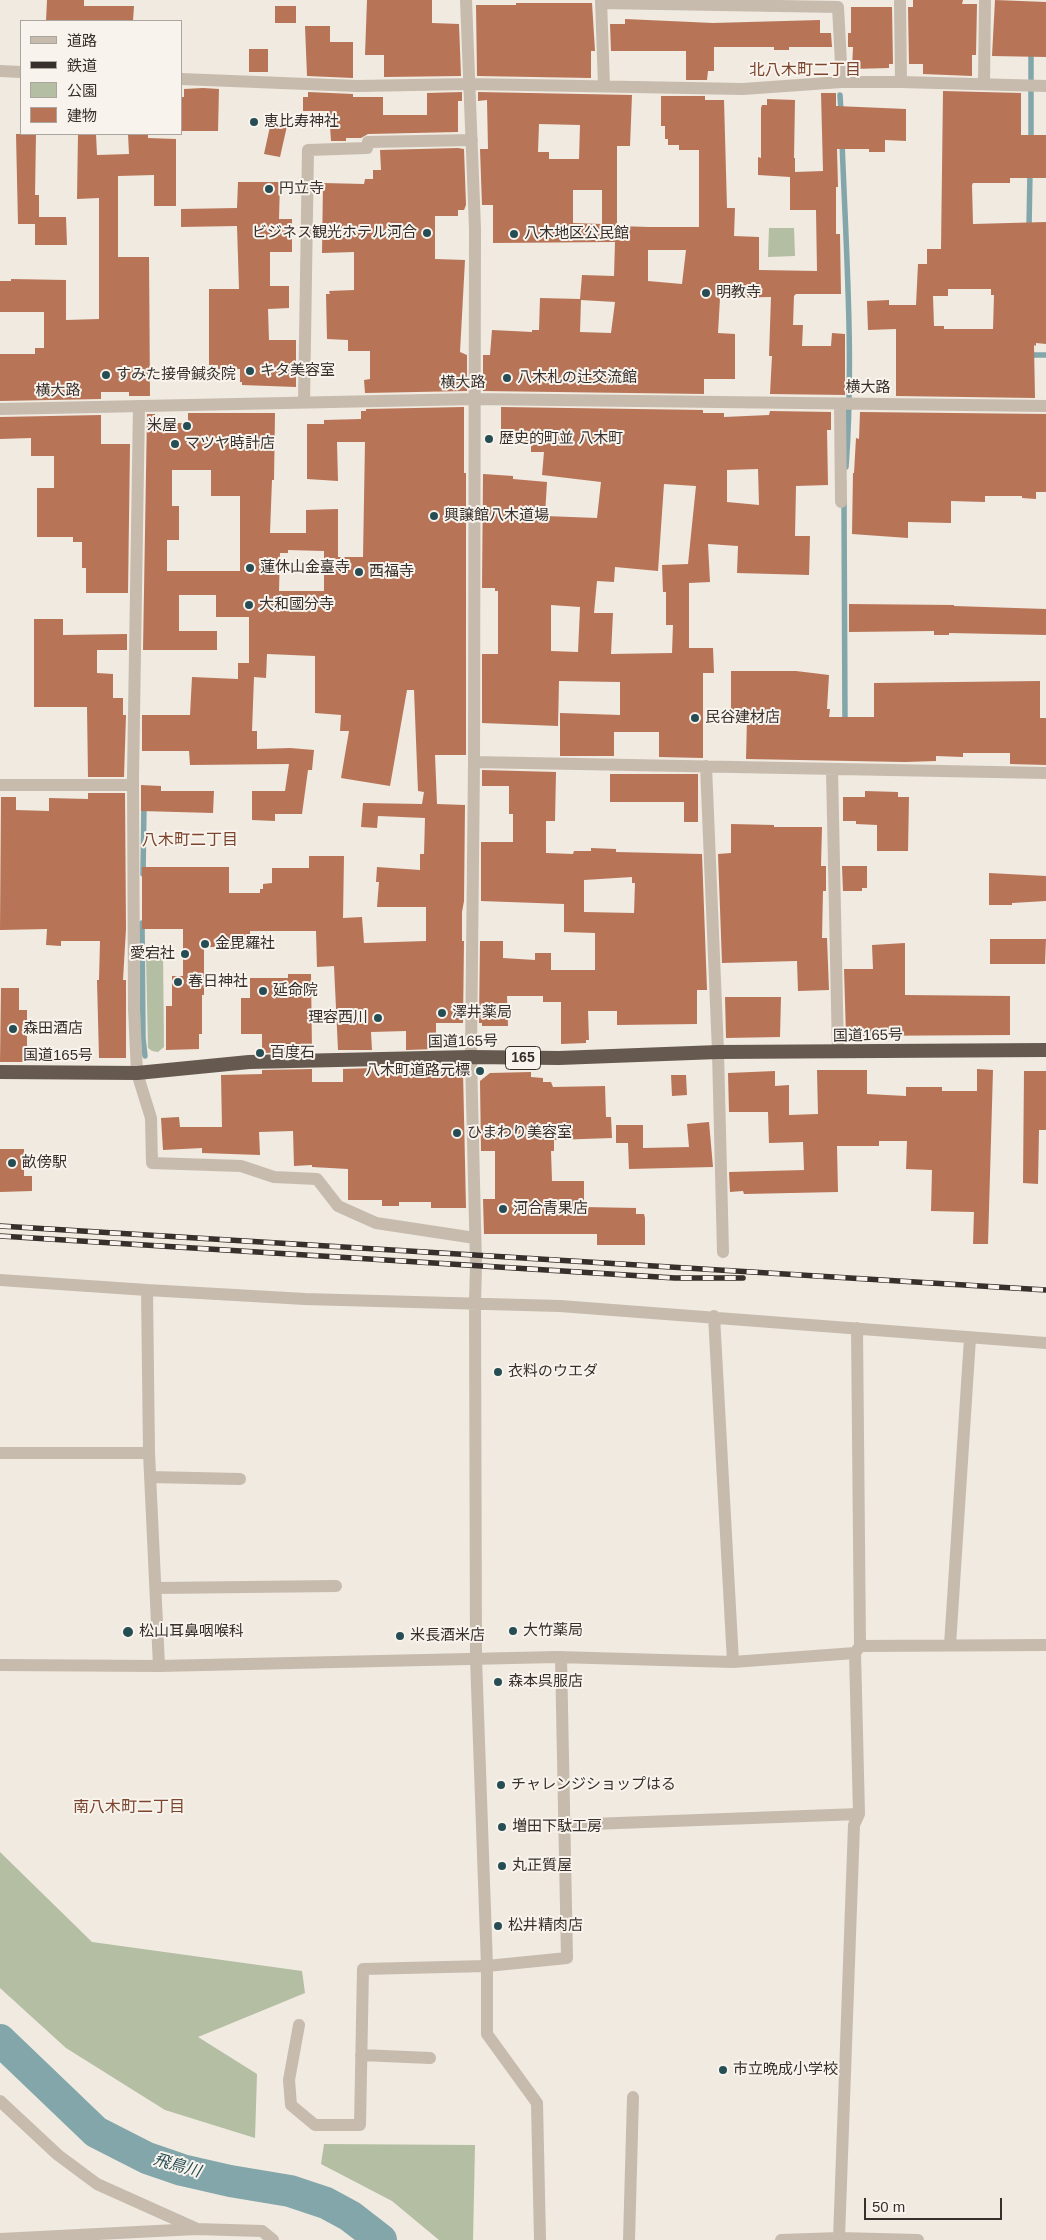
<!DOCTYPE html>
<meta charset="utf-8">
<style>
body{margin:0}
#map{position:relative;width:1046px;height:2240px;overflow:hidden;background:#f0eae0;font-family:Arial,"Noto Sans JP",sans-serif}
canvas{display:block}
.legend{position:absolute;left:20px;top:20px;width:162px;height:115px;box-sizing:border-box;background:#f8f3ec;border:1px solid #aba59f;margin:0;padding:6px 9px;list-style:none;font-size:15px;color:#372f2b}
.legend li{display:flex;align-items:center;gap:10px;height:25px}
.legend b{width:25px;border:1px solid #aba59f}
.scale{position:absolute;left:864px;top:2198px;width:138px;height:22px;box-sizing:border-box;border:2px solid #372f2b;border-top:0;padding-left:6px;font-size:15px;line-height:18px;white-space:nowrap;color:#372f2b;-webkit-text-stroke:4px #f8f3ec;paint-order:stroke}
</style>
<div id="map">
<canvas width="1046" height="2240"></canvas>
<ul class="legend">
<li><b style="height:6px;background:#c7bbad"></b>道路</li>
<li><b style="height:6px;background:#372f2b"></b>鉄道</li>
<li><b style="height:14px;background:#b3bea2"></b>公園</li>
<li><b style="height:14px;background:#b87457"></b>建物</li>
</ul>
<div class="scale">50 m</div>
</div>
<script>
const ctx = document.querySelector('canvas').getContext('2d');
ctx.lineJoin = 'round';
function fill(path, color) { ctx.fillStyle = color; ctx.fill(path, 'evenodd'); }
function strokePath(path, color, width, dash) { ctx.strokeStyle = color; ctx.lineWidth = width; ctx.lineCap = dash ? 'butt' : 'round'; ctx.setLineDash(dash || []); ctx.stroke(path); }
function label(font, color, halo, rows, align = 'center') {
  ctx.font = font + ' Arial,"Noto Sans JP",sans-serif'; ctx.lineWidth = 4; ctx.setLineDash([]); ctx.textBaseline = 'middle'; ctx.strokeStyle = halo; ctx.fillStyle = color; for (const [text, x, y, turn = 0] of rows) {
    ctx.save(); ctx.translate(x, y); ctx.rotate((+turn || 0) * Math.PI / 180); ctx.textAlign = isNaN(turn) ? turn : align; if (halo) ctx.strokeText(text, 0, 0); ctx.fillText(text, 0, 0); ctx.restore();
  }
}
const green = new Path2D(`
 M 769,228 L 794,228 L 795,256 L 768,257 Z
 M 156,945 L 160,946 L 163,952 L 164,1047 L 158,1052 L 152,1051 L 148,1048 L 146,956 L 147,949 Z
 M 0,1852 L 92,1942 L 302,1971 L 305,1993 L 198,2037 L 257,2074 L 255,2138 L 165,2110 L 66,2048 L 0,1988 Z
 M 324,2144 L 475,2145 L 473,2240 L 439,2240 L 392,2201 L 321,2164 Z`);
const stream = new Path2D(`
 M 840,95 L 841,112
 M 842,141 C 846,250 854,358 846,467
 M 1031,143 L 1031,50
 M 1029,228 L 1030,172
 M 1028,355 L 1046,355
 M 844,501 L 845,724
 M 143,874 L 144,803
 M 142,923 L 143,1038 L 145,1056`);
const river = new Path2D(`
 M 0,2040 L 96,2132 L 147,2158 L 182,2170 L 230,2181 L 290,2191 L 326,2203 L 350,2216 L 381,2240`);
const building = new Path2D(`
 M 47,0 L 84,0 L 84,6 L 134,6 L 133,21 L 46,21 Z
 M 367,0 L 432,0 L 432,23 L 459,24 L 461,76 L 384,77 L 384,55 L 365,55 Z
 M 913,0 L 963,0 L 962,4 L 977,4 L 976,55 L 972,55 L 972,76 L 923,74 L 923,64 L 909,64 L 908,7 L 913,7 Z
 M 995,0 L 1046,2 L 1046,57 L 992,56 Z
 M 516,3 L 592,3 L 595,51 L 591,51 L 591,78 L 477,76 L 476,5 L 516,5 Z
 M 275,6 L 296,6 L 296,23 L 275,23 Z
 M 851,7 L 892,7 L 893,64 L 889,64 L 889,68 L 852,69 L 853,47 L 848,47 L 848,33 L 851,33 Z
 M 625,19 L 713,23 L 820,20 L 820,33 L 831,33 L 832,47 L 789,47 L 789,50 L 774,50 L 774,47 L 714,47 L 714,71 L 708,71 L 707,80 L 686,80 L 686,51 L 611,51 L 610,24 L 625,24 Z
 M 305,26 L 330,26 L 330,42 L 353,42 L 353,78 L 307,76 Z
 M 249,49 L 268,49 L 268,72 L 249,72 Z
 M 203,88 L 219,89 L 218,131 L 181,131 L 181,97 L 184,97 L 184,89 Z
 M 943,91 L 1021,93 L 1021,135 L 1046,135 L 1046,178 L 1010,178 L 1010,183 L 973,183 L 972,185 L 973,224 L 1046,222 L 1046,344 L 1036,343 L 1036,346 L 1034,345 L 1035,398 L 896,396 L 896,329 L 868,330 L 867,301 L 889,300 L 889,305 L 916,305 L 918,264 L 927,264 L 927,249 L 941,249 ZM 948,289 L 991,289 L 991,295 L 994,295 L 993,329 L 944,329 L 944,326 L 934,326 L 933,296 L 948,296 Z
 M 308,92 L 353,94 L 353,97 L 383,97 L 383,115 L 427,115 L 427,93 L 462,92 L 462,101 L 458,101 L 458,132 L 368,134 L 361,138 L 346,138 L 346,141 L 331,141 L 329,111 L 303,111 L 303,97 L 308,97 Z
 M 478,92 L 632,95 L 630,146 L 617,146 L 617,226 L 649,227 L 699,227 L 699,150 L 679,150 L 679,145 L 668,145 L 668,139 L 665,139 L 665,126 L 661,126 L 661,96 L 705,96 L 705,100 L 724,100 L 727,208 L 735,208 L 734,236 L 759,237 L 759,270 L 817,271 L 816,210 L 790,210 L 790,177 L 758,175 L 758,157 L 761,158 L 761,108 L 762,105 L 767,105 L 767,99 L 795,100 L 794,158 L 795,158 L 795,172 L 823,171 L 821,93 L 836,93 L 836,106 L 906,109 L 906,141 L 885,140 L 885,152 L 869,152 L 869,149 L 837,149 L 838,187 L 836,187 L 836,234 L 840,234 L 841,294 L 796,294 L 794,296 L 793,325 L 803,325 L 802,346 L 831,346 L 832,333 L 845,334 L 845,395 L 770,394 L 772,356 L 769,356 L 771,297 L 720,298 L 718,333 L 735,334 L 735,379 L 704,379 L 704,394 L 483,391 L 483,355 L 490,355 L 492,330 L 532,332 L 532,330 L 539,330 L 540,298 L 580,299 L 582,275 L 614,276 L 615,242 L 493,243 L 493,205 L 482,205 L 480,149 L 488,149 L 487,100 L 478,101 ZM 539,124 L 580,125 L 579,159 L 549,159 L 549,152 L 538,152 ZM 573,190 L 602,190 L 602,224 L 573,223 ZM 648,250 L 686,250 L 682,284 L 648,281 ZM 581,300 L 615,302 L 611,333 L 580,332 Z
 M 271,122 L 287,126 L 280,157 L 264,154 Z
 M 16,134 L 36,134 L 35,195 L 39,195 L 39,217 L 66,217 L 67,245 L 35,245 L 35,224 L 18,224 Z
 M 78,134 L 96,134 L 97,155 L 129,154 L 128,134 L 148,134 L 148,138 L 176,139 L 176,206 L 154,206 L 154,175 L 118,176 L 118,257 L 149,257 L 150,396 L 129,396 L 129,392 L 101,392 L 101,399 L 0,401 L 0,354 L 35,354 L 35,348 L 44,348 L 44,312 L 0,312 L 0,281 L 11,281 L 11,279 L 66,280 L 66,320 L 99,319 L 99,198 L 77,199 Z
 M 458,148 L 464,149 L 466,205 L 464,210 L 458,210 L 458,216 L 435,216 L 435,259 L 465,260 L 460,352 L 467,355 L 467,391 L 365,393 L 364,380 L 370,379 L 370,351 L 348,351 L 348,340 L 327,339 L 326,294 L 330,294 L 329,291 L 354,290 L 354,252 L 322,253 L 323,183 L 364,184 L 365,179 L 373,179 L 373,170 L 381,170 L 380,150 Z
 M 238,182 L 280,182 L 279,219 L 292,219 L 292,252 L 270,252 L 270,286 L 289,286 L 289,308 L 268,309 L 269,340 L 296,340 L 296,387 L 242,385 L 242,382 L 240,382 L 240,369 L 218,369 L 218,365 L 209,365 L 209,289 L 239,289 L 237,226 L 181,227 L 181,209 L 237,208 Z
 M 464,407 L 464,473 L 466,473 L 466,755 L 435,755 L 437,804 L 465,805 L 464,901 L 462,912 L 462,941 L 464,941 L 463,1023 L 436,1023 L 436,1049 L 406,1050 L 406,1031 L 371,1032 L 372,1050 L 338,1050 L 334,966 L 317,967 L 316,931 L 250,931 L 250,947 L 204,947 L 204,995 L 202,995 L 202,1034 L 199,1034 L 199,1049 L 166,1050 L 166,1006 L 172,1006 L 172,976 L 183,976 L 183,929 L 142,929 L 142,867 L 229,867 L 229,893 L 260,893 L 260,889 L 263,889 L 263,884 L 272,883 L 272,868 L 309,868 L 309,856 L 344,856 L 343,918 L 362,917 L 364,943 L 426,941 L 426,907 L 377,907 L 379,882 L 376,882 L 377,867 L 420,870 L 420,854 L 424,854 L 425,818 L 378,816 L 377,828 L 361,827 L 363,803 L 422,804 L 424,792 L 418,791 L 414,690 L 407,690 L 390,786 L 341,778 L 349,731 L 340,731 L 341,715 L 315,713 L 315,656 L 267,654 L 266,678 L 254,677 L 252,731 L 257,731 L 257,749 L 290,748 L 314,750 L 312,770 L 308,770 L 302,814 L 275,814 L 275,821 L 252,820 L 252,791 L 285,791 L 289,764 L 190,765 L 189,751 L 142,751 L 142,715 L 190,715 L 192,677 L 238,679 L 238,663 L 249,663 L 249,617 L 216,617 L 216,595 L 179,595 L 179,631 L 217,631 L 217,650 L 143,650 L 147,414 L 155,414 L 155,423 L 188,423 L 188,413 L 275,413 L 274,480 L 272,480 L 270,533 L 306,533 L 306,510 L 338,509 L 338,557 L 363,557 L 365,442 L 337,442 L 338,481 L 307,479 L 307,424 L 324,424 L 324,420 L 361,419 L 361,411 L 366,411 L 366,409 ZM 172,470 L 211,470 L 211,496 L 240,496 L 240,571 L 167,571 L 167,540 L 179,540 L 179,506 L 172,506 ZM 288,550 L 324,551 L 324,591 L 279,591 L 280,553 L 288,553 Z
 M 501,407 L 703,410 L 703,413 L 724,413 L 724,417 L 769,415 L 770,411 L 831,412 L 831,430 L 827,430 L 828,485 L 796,486 L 795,536 L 810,536 L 809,575 L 737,573 L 738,546 L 708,544 L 710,582 L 689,583 L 689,648 L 713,648 L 714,673 L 703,673 L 703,758 L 659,757 L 659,732 L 614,732 L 614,756 L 560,756 L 560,713 L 620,715 L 620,682 L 559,681 L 558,726 L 482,723 L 482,654 L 498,654 L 498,591 L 495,591 L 495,588 L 482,588 L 483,474 L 513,476 L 513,479 L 547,482 L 545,516 L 597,518 L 601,482 L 542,475 L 544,452 L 531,452 L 531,442 L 525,442 L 525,438 L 517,438 L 517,434 L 501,434 ZM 758,469 L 759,505 L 727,502 L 727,470 ZM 664,484 L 696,486 L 688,564 L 662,565 L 663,592 L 666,592 L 666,625 L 673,625 L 672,653 L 611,654 L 613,613 L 594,613 L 597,581 L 614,582 L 615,567 L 658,571 ZM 551,605 L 580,607 L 578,652 L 551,651 Z
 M 860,412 L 1046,414 L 1046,492 L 1036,492 L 1036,499 L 1022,498 L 1022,496 L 985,496 L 985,502 L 951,501 L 951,523 L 908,522 L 908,538 L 852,534 L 853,473 L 854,473 L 856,438 L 859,439 Z
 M 101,415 L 101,444 L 130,444 L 128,593 L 86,593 L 86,568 L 82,568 L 82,542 L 73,542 L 73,537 L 37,537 L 37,488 L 54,488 L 54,456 L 31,456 L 31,438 L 0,439 L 0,417 Z
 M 849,604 L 954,605 L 954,606 L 1046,609 L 1046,635 L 949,633 L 949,635 L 934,635 L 934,631 L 849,632 Z
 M 34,619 L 63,619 L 63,635 L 127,634 L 127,650 L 97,650 L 97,673 L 113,674 L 113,698 L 123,698 L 123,715 L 126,715 L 124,777 L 88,777 L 87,707 L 34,707 Z
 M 731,671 L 796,671 L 829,675 L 827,709 L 830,709 L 829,717 L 874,717 L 874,683 L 1040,681 L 1040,718 L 1046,718 L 1046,765 L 1010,764 L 1010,753 L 963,753 L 963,757 L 936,756 L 936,761 L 905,762 L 746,759 L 747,718 L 731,718 Z
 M 482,770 L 556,772 L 555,821 L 546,821 L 546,853 L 573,854 L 574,851 L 591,851 L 591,848 L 616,849 L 616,852 L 702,854 L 707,990 L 697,990 L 697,1024 L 617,1025 L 617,1011 L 588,1011 L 589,1040 L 586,1040 L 586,1043 L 561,1044 L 561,1002 L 543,1002 L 543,996 L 507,996 L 508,1026 L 482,1026 L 482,1023 L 479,1023 L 480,941 L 503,941 L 503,958 L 535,960 L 535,953 L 551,953 L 551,970 L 595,970 L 595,933 L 564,932 L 564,904 L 481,901 L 481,842 L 513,842 L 513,814 L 509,814 L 509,786 L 482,786 ZM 632,877 L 632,883 L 635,883 L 634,913 L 584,912 L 584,880 Z
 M 610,774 L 698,774 L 698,822 L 684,822 L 684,802 L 610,802 Z
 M 141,785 L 161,786 L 161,791 L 214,791 L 213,813 L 141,811 Z
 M 865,791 L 898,792 L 898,797 L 909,797 L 908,851 L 877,851 L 877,825 L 856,824 L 856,821 L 843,821 L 843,797 L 865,797 Z
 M 88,793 L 125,793 L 126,929 L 123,980 L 126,980 L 126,1058 L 99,1058 L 97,980 L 99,980 L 100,941 L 61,941 L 61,946 L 46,945 L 47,929 L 0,930 L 1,797 L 16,797 L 16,810 L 49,811 L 49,798 L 88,799 Z
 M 731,824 L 774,825 L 774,827 L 822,827 L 821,866 L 826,866 L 826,891 L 823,891 L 822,938 L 827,938 L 829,990 L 798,991 L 797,961 L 722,963 L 718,854 L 731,853 Z
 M 842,866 L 867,866 L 867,888 L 862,888 L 862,891 L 843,891 Z
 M 989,873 L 1046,876 L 1046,901 L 1012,903 L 1012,905 L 989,905 Z
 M 990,939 L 1046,939 L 1045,964 L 990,964 Z
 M 905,943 L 905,995 L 1010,996 L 1010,1035 L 846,1036 L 844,969 L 873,969 L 872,945 Z
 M 288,974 L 311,974 L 312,1052 L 262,1053 L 262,1034 L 241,1034 L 241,998 L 250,998 L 250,978 L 288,978 Z
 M 1,988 L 19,988 L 19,1010 L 27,1010 L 27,1062 L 0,1062 Z
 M 725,997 L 781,997 L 780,1037 L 726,1038 Z
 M 407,1067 L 436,1067 L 436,1071 L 463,1071 L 466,1208 L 431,1208 L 431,1202 L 399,1202 L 399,1206 L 382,1206 L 382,1200 L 348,1200 L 348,1169 L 312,1167 L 312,1165 L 294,1166 L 293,1131 L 259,1132 L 260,1155 L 202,1153 L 202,1148 L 163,1150 L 161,1118 L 179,1117 L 180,1127 L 222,1127 L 221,1075 L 262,1074 L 262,1070 L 312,1069 L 312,1082 L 343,1082 L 343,1069 L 373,1068 L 373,1071 L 407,1071 Z
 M 977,1069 L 993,1070 L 988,1244 L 973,1244 L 974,1212 L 931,1211 L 932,1170 L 906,1169 L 907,1141 L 879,1141 L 879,1146 L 837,1146 L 838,1192 L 744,1194 L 743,1191 L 730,1192 L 729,1172 L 804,1170 L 803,1142 L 769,1143 L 768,1112 L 729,1112 L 728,1073 L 775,1071 L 775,1086 L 789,1085 L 789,1115 L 818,1114 L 817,1070 L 867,1070 L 867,1094 L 906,1096 L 906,1087 L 942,1087 L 942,1091 L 977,1091 Z
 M 1024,1071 L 1046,1071 L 1046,1130 L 1039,1130 L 1038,1184 L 1023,1183 Z
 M 531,1072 L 531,1077 L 543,1078 L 543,1082 L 551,1082 L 553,1087 L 605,1086 L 606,1117 L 611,1117 L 612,1138 L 554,1140 L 554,1151 L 551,1151 L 552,1181 L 584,1181 L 584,1207 L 636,1208 L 636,1214 L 644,1214 L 645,1218 L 645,1245 L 597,1245 L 597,1234 L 484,1234 L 483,1199 L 495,1199 L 495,1151 L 481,1151 L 480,1081 L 490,1073 Z
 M 671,1075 L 686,1075 L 687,1095 L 672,1096 Z
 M 709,1122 L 713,1167 L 629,1169 L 628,1143 L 616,1143 L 616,1125 L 643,1125 L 643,1148 L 689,1147 L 687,1124 Z
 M 0,1149 L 24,1149 L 24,1176 L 32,1176 L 32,1191 L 0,1192 Z`);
const minor = new Path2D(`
 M 466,0 L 475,228 L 474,762 L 471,1057 L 476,1265 L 475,1303 L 476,1658 L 487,1966 L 487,2034 L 537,2103 L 540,2240
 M 601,0 L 604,85
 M 900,2 L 901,82
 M 601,3 L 838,7 L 842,82
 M 0,71 L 21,72
 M 181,79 L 357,86 L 470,84 L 743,89 L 842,82 L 901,82 L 1046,86
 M 984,84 L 985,0
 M 304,402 L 308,150 L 367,148 L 368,142 L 472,140
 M 840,404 L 841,502
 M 139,406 L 133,776 L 134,1009 L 137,1073 L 151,1118 L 152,1163 L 241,1166 L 274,1177 L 317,1179 L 338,1206 L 376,1223 L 475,1238
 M 0,409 L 474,399 L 1046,406
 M 474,762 L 1046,773
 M 706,766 L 718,1052 L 723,1252
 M 832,770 L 838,1052
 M 0,785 L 133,785
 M 0,1280 L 147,1290
 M 714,1316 L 733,1662
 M 857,1328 L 860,1646
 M 0,1453 L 149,1453
 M 150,1477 L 240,1479
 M 156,1588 L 336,1586
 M 950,1645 L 970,1338
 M 0,1665 L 159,1666 L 557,1657 L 733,1662 L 855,1653 L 860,1646 L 1046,1645
 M 159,1666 L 149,1453 L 147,1290 L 305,1299 L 560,1306 L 1046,1343
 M 565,1825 L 859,1814
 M 299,2025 L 289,2080 L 291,2105 L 315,2125 L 360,2125 L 363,1969 L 487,1966 L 567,1958 L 561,1657
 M 361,2055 L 430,2058
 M 0,2101 L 58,2155 L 97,2184 L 195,2228
 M 839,2238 L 854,1825 L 859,1814 L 855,1653
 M 0,2239 L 196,2229 L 262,2231 L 273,2240
 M 629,2240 L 633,2097
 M 781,2240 L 839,2238 L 918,2240`);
const trunk = new Path2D(`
 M 0,1072 L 137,1073 L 249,1062 L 471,1057 L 559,1058 L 718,1052 L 1046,1050`);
const rail = new Path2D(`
 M 0,1226 L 1046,1290
 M 0,1236 L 675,1278 L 743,1278`);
const markers = [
 [254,122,5,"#254d53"],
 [269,189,5,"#254d53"],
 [427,233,5,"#254d53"],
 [514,234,5,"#254d53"],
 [706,293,5,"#254d53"],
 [250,371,5,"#254d53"],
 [106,375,5,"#254d53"],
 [507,378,5,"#254d53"],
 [187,426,5,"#254d53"],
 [489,439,5,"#254d53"],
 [175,444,5,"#254d53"],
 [434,516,5,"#254d53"],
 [250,568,5,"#254d53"],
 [359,572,5,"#254d53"],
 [249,605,5,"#254d53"],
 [695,718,5,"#254d53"],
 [205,944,5,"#254d53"],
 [185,954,5,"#254d53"],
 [178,982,5,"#254d53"],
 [263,991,5,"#254d53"],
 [442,1013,5,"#254d53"],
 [378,1018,5,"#254d53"],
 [13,1029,5,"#254d53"],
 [260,1053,5,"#254d53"],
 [480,1071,5,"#254d53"],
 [457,1133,5,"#254d53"],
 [12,1163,5,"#254d53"],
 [503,1209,5,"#254d53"],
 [498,1372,5,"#254d53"],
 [513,1631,5,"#254d53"],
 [128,1632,6,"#254d53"],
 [400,1636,5,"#254d53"],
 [498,1682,5,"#254d53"],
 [501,1785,5,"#254d53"],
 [502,1827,5,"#254d53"],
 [502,1866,5,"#254d53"],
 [498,1926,5,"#254d53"],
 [723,2070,5,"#254d53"]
];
const shields = [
 [523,1058,35]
];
const shieldNames = [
 ["165",523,1058]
];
const poiNames = [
 ["恵比寿神社",264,122],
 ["円立寺",279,189],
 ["ビジネス観光ホテル河合",417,233,"right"],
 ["八木地区公民館",524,234],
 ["明教寺",716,293],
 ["キタ美容室",260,371],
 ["すみた接骨鍼灸院",116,375],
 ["八木札の辻交流館",517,378],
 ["米屋",177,426,"right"],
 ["歴史的町並 八木町",499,439],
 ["マツヤ時計店",185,444],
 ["興譲館八木道場",444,516],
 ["蓮休山金臺寺",260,568],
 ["西福寺",369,572],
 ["大和國分寺",259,605],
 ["民谷建材店",705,718],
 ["金毘羅社",215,944],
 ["愛宕社",175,954,"right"],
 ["春日神社",188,982],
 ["延命院",273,991],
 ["澤井薬局",452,1013],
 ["理容西川",368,1018,"right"],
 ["森田酒店",23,1029],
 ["百度石",270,1053],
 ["八木町道路元標",470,1071,"right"],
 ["ひまわり美容室",467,1133],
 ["畝傍駅",22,1163],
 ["河合青果店",513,1209],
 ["衣料のウエダ",508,1372],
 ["大竹薬局",523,1631],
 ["松山耳鼻咽喉科",139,1632],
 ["米長酒米店",410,1636],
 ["森本呉服店",508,1682],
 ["チャレンジショップはる",511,1785],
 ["増田下駄工房",512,1827],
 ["丸正質屋",512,1866],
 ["松井精肉店",508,1926],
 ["市立晩成小学校",733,2070]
];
const streetNames = [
 ["横大路",463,383,-1],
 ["横大路",868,388],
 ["横大路",58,391,-1],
 ["国道165号",868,1036,-1],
 ["国道165号",463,1042,-1],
 ["国道165号",58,1056]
];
const neighbourhoodNames = [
 ["北八木町二丁目",805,71],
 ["八木町二丁目",190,841],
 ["南八木町二丁目",129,1808]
];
const waterNames = [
 ["飛鳥川",177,2166,16]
];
fill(green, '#b3bea2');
strokePath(stream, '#82a6aa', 5.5);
strokePath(river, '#82a6aa', 32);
fill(building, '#b87457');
strokePath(minor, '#c7bbad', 12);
strokePath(trunk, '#665950', 14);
strokePath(rail, '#372f2b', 5.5);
strokePath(rail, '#f8f3ec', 4, [11]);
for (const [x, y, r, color] of markers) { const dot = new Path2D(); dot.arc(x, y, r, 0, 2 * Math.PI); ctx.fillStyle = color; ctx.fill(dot); strokePath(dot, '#f8f3ec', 2); }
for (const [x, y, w] of shields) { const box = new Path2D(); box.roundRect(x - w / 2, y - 11.5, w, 23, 4); ctx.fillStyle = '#f8f3ec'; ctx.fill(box); strokePath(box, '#372f2b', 1); }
label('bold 14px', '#372f2b', null, shieldNames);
label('15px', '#372f2b', '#f8f3ec', poiNames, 'left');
label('15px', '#372f2b', '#f8f3ec', streetNames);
label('16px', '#7c452d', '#f8f3ec', neighbourhoodNames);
label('italic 16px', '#254d53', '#f8f3ec', waterNames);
</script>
